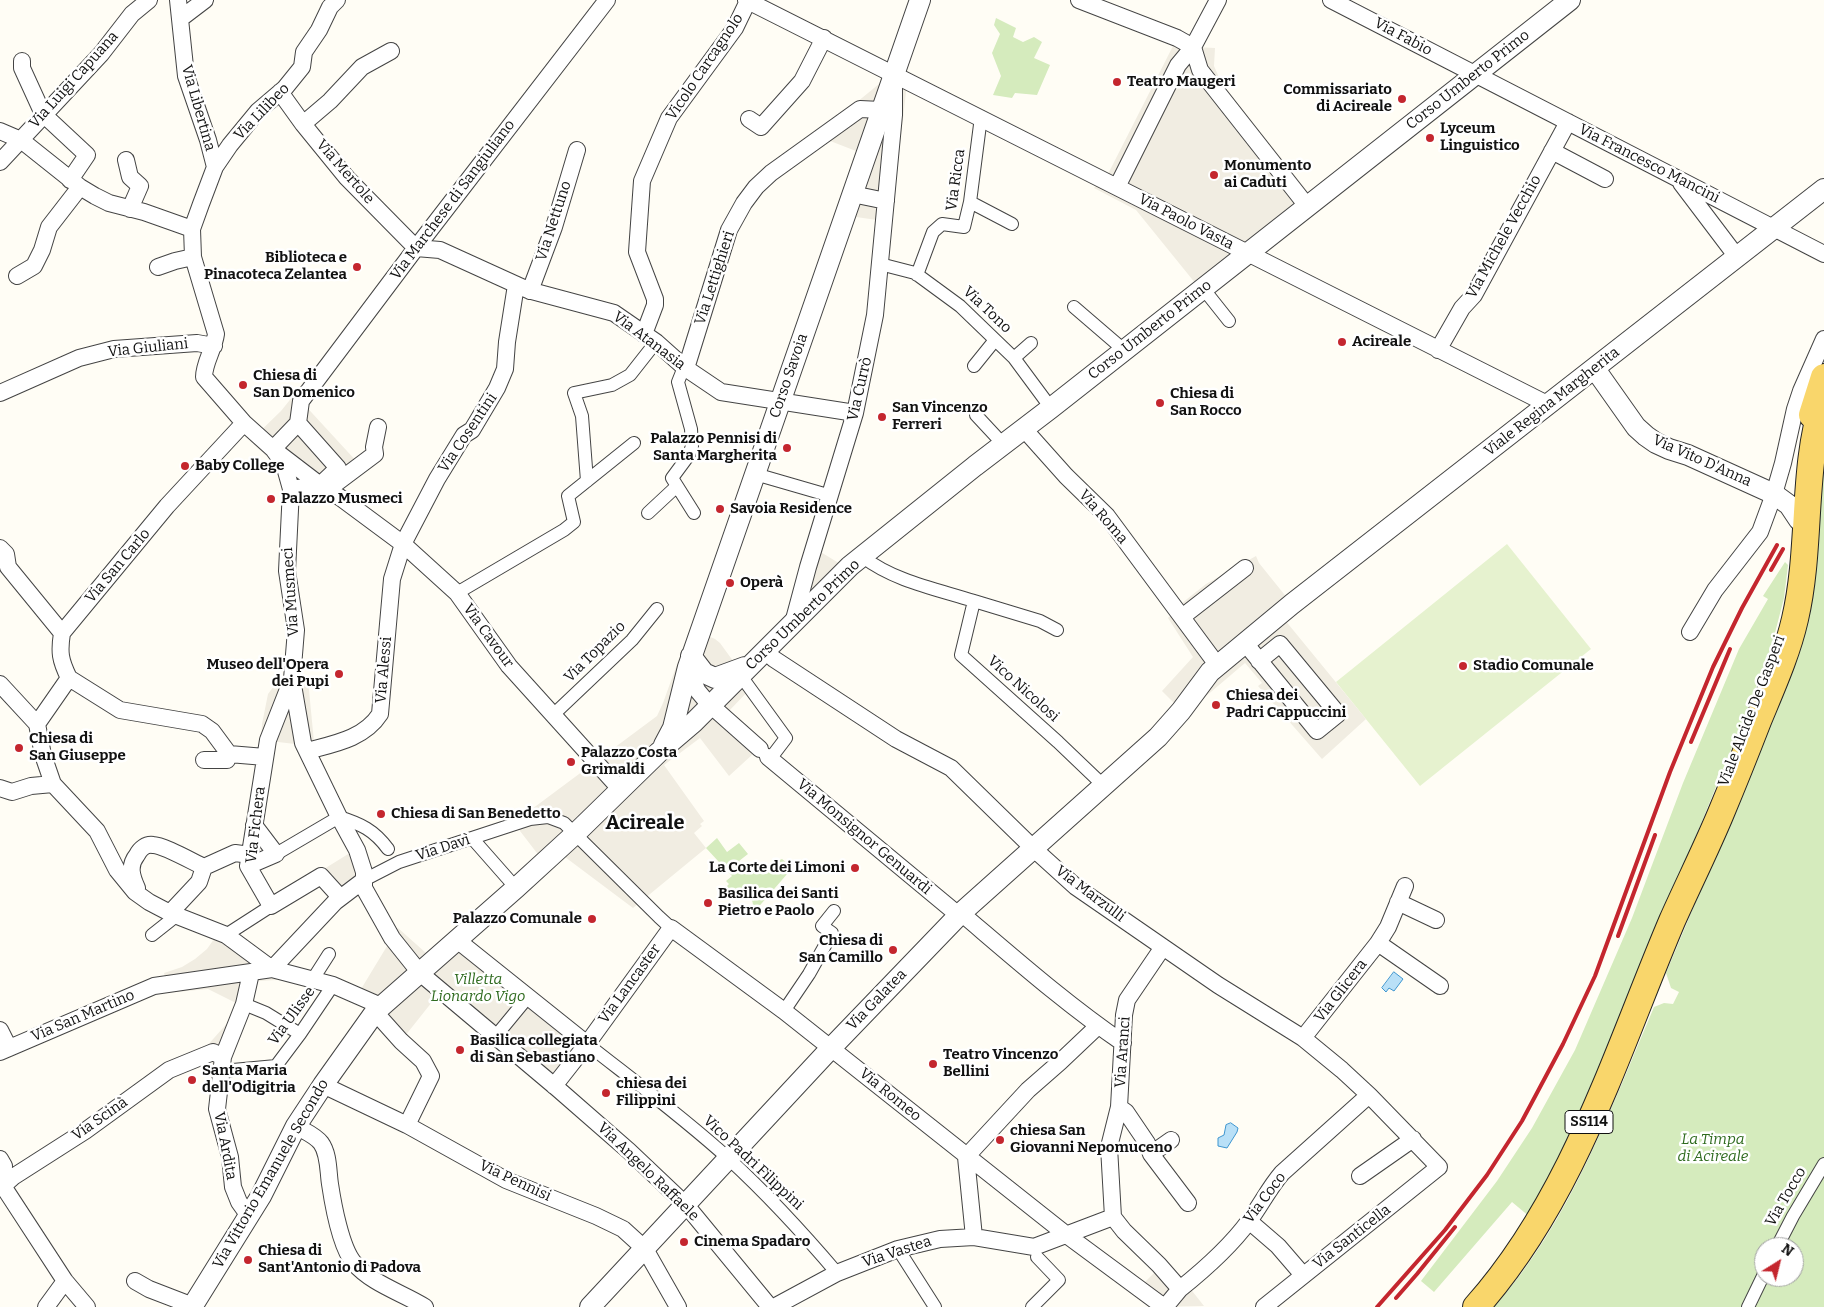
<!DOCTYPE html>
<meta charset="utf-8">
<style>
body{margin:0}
#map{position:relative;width:1824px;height:1307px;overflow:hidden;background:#fffdf5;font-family:Bitter,serif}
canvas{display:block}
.north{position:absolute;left:1754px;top:1237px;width:50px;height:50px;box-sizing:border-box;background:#fff;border:1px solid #a0a0a0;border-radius:50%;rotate:36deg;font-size:14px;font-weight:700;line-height:20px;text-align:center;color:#111}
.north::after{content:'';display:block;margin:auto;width:18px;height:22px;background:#c4262e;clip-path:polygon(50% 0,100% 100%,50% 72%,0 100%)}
</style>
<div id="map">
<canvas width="1824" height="1307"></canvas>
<div class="north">N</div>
</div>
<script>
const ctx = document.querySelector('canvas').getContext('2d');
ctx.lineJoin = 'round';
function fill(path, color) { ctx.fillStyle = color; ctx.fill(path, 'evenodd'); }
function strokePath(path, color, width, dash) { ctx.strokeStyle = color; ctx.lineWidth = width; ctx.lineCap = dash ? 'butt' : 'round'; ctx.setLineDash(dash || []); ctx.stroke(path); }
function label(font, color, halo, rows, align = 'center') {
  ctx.font = font + ' Bitter,serif'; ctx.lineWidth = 5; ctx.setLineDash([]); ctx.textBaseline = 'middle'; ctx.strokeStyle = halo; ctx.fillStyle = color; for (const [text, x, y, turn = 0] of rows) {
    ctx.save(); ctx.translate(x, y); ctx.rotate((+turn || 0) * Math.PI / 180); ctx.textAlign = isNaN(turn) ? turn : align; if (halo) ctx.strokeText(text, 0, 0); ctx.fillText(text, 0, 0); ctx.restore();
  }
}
const green = new Path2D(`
 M 996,18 L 1016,28 L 1013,37 L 1023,42 L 1034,37 L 1042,42 L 1034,58 L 1050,65 L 1037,95 L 1015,93 L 1012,98 L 993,95 L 1001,76 L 992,53 L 1000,34 L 994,25 Z
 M 1824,430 L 1824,1307 L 1494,1307 C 1570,1222 1610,1110 1654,1007 L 1664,1003 L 1673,1004 L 1679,992 L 1671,988 L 1666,973 L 1797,659 L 1808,620 L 1807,619 ZM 1764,1247 L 1794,1247 L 1794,1277 L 1764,1277 Z
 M 1785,562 L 1788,565 L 1784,598 L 1769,656 L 1600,1073 L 1530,1217 L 1512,1202 L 1434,1292 L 1421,1281 L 1497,1181 L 1532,1128 L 1575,1050 L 1632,918 L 1683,783 L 1739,649 L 1768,599 L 1763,596 Z
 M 717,838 L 727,852 L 739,843 L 748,854 L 739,861 L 746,873 L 754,867 L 757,871 L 782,859 L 788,864 L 784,870 L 788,873 L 755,911 L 749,909 L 753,906 C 753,900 751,898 746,896 L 740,899 L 732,898 L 733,895 L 726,887 L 729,884 L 726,881 L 732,876 L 706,848 Z`);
const pitch = new Path2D(`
 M 1507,544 L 1591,649 L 1420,786 L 1336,682 Z`);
const plaza = new Path2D(`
 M 1173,46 L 1215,48 L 1214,66 L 1221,82 L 1315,201 L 1200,289 L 1136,210 L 1094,188 L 1109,172 Z
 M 884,69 L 908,81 L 906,92 L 891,224 L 877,220 L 856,217 L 836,209 L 856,151 L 825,139 L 829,125 L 879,84 Z
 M 297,391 L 301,401 L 358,463 L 371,454 L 374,425 L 378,417 L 384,421 L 380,433 L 382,453 L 339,484 L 343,504 L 294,505 L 284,490 L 280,473 L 274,463 L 250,441 L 281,411 Z
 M 819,551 L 847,568 L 793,623 Z
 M 1256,556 L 1259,563 L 1292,604 L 1280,614 L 1366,719 L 1322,759 L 1258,686 L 1262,683 L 1245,663 L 1185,714 L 1162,691 L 1193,657 L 1168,618 L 1182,603 L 1206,584 Z
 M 690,628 L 715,639 L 720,643 L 752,687 L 728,712 L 765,743 L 755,756 L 753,754 L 729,776 L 700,738 L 664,765 L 704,821 L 700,824 L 702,826 L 694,833 L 706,848 L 633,908 L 565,857 L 550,870 L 510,818 L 527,812 L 536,806 L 657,716 L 663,703 Z
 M 280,678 L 308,680 L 314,742 L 295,744 L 261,740 L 262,724 L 268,694 Z
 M 353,851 L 377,881 L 364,888 L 340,907 L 324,869 Z
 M 398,928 L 426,953 L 454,928 L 584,1036 L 554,1095 L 436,997 L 397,1046 L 378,1028 L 370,1018 L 364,1002 L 355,999 Z
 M 219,932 L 281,971 L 277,980 L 258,981 L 219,1074 L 209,1059 L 198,1056 L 230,1020 L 238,1004 L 208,989 L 166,993 L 167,983 L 164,973 L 182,967 L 195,959 L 207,949 Z
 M 1164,1263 L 1189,1287 L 1204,1306 L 1152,1307 L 1134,1293 Z`);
const water = new Path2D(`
 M 1394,972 L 1403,979 L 1394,991 L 1389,988 L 1386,992 L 1382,988 Z
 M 1231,1123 L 1238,1128 L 1237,1132 L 1227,1148 L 1218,1146 L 1218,1138 L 1224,1135 L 1226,1125 Z`);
const pedestrian = new Path2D(`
 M 970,202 L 1012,224
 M 880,264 L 915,273 L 960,306 L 1014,358 L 1051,408
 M 917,275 L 933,232 L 942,224 L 964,227 L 970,202 L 981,117
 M 1202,287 L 1229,321
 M 1074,307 L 1124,350
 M 1014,358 L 1031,343
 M 974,366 L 995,340
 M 684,367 L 678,382 L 691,429 L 692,446 L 689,455 L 672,478 L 694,513
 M 976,415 L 1003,444
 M 755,474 L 831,496
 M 587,481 L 582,416 L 574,393 L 612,385 L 630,375 L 656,342
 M 648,513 L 677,486
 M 863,557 C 894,581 936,589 974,601 L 961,655 L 1058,742 L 1104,786
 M 457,593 L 564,530 L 574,522 L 568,496 L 634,443
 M 974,601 L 1040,621 L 1057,630
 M 741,676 L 786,738 L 770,759
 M 553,715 L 632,640 L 657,609
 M 472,838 L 516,888
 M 276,854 L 339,817 C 361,824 374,830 388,849
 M 364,880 L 399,862 L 530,819 L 548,817 L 564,823 L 659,917 L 671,928
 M 152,935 L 176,916
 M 226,935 L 271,906
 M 313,979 L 329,954
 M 244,1004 L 266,1013 L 300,1034
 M 784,1011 L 809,974 L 832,933 L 822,926 L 834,911
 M 495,1037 L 528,997
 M 587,1044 C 634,1081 684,1118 729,1159 C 768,1195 803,1233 837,1273
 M 222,1071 L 276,1066 L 300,1034 L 333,985
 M 1777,1247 L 1793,1216 L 1824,1164
 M 898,1249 L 935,1307
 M 1032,1307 L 1059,1280 L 1037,1257
 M 1748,1307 L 1764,1274`);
const minor = new Path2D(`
 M 178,0 L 186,76 L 208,140 L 215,167
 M 337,0 L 330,7 L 319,30 L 304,52 L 302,67 L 285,88 L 258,111 L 230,145 L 215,167 L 201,204 L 192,229 L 193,257 L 216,334 C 214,349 204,363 204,377 L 244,423 L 273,449 L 320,485 L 341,498 L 403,544 L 457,593 L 509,666 L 621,790
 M 746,0 C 1014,134 1281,271 1549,405
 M 1079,0 L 1177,38 L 1193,47
 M 1331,0 L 1824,254
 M 180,19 L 205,0
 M 1193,47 L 1200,70 L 1307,206
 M 22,61 L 22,68 L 43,114 L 87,155 L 70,180
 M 280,92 L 303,124 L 347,178 L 416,248 L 440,250 L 528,290 L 614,313 L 656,342 L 684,367 L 721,392 L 855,413
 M 749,119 L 761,127 L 802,81 L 824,38
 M 303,124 L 330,101 L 362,67 L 391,51
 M 0,131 L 21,140 L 80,187 L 95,196 L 109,203 L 144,212 L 192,229
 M 1552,151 L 1605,179
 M 126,160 L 130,177 L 140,186 L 130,209
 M 0,162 L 101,54 L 132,14 L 149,0
 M 1681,183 L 1737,257
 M 1117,187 L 1178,65 L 1193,47 L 1218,0
 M 852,194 L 886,201
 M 158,267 L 175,261 L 193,257
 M 17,276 L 34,266 L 42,250 L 49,227 L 80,187
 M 530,291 L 554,227 L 577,150
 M 644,334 L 655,305 L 655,299 L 637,252 L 642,181 L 669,118 L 735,28 L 748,1
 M 1438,350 L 1462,308 L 1474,295 L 1568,122
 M 684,367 L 688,362 L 729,230 L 744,203 L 756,187 L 771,173 L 860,109 L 881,110 L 891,114
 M 0,393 L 79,358 L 114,349 L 197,343 L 214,346
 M 1024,429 L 1066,476 L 1107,516 L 1218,666
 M 331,487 L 375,454 L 374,447 L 378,427
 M 291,489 L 320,485 L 338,468 L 298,423
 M 0,548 L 6,554 L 8,567 L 62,633
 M 1182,617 L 1245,568
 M 793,623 L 808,567 L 855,413 L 875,315 L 894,115 L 894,84
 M 1690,632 L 1715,590 L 1760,532 L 1774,494 L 1783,463 L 1795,409 L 1801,391 L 1824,339
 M 1245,643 L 1317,731 L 1338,714 L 1280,644 L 1259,661
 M 765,651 L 774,659 L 896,739 L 951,768 L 1034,849 L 1076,887 L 1218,985 L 1303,1038 L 1342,1070 L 1369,1095 L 1439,1167 L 1264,1307
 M 688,667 L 697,690 L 707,702 L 760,749
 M 69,678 L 120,710 L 202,724 L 212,731 L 229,754 L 265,757
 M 292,679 L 303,743 L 339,817 L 357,850 L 364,872 L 364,888 L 392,938 L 420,973 L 558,1089 L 629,1151 L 686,1205 L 770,1307
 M 0,684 L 37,724
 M 37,724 L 43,755 L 53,784 L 97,831 L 117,870 L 135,892 L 149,902 L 170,913 L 226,935 L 272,969 L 333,985 L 381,1006
 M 37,724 L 69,678 C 60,660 59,652 62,633 L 167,506 L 244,423
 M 307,751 C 333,744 364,739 380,714 L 392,579 L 403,544 L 437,479 L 464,435 L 472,430 L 497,388 L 505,369 L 507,342 L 516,285
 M 768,757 L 956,913 L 961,913 C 1014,958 1066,1004 1123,1043
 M 204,760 L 227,760 L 229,754
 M 0,788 L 12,792 L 31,786 L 53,784
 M 248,866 L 276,854 L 254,825
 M 204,867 L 235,853 L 250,855
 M 137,888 C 132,877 128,866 137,855 C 140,849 146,844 153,845 C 163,845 193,862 204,867 L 199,882 L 170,913
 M 340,897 L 321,876 L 271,906 L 248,866 L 268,740 L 292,679 L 296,630 L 287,571 L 291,489 L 284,464 L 273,449 L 298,423 L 301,401 L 416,248 L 607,0
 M 1398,902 L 1436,920
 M 457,940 L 587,1044 L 554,1086
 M 1378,943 L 1440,986
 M 1163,947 L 1127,1000 L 1124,1015 L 1119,1107 L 1109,1147 L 1113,1217 L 1124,1231 L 1159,1265 L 1180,1289 L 1165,1307
 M 375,1012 L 401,1041 L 423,1061 L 431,1076 L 407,1125
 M 0,1030 L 9,1048
 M 1303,1038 L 1378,943 L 1388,927 L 1405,886
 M 587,1044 L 671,928 L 784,1011 L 1068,1236 L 1164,1307
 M 0,1052 L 154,986 L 272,969 L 335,902 L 364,880
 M 323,1085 L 407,1125 L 506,1180 L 596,1216 L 623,1229 L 645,1249 L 678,1307
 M 1119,1107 L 1126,1112 L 1147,1143 L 1151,1154 L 1188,1203
 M 296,1126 C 304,1131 315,1135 321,1143 C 329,1154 328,1171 330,1184 C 333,1204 341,1248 354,1263 C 372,1284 403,1293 425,1307
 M 1151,1154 L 1171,1140
 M 0,1159 L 4,1166 L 3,1186
 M 1360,1176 L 1413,1139
 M 0,1185 L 3,1186 L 65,1281 L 87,1307
 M 3,1186 L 13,1177 L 85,1131 L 169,1070 L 213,1052 L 223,1057
 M 250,1213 L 244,1209 L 239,1202 L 233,1187 L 230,1157 L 217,1109 L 223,1057 L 244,1004 L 251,973
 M 1249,1221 L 1278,1246 L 1303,1275
 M 974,1237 L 966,1157 L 1028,1090 L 1060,1062 L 1098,1026
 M 135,1281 L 149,1289 L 193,1306
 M 1180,1289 C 1205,1269 1230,1247 1249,1221 C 1261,1205 1269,1188 1282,1173 L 1369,1095
 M 46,1307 L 65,1281
 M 774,1307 L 837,1273 L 898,1249 L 940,1239 L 974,1237 L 1034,1247 L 1113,1217`);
const tertiary = new Path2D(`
 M 1595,369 L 1636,427 L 1646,436 L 1656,443 L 1669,449 L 1688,455 L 1774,494 L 1789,505 L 1799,520
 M 691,656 L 704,673 L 715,678 L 745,667
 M 664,745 L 673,728 L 688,667 L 920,0
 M 192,1307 L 261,1196 L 296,1126 L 323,1085 L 375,1012 L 516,888 L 575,834 L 659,752 L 693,723 L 850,566 L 975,466 L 1051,408 L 1570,0
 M 590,1307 L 831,1048 L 961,913 L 1158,737 L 1181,711 L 1210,672 L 1292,604 L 1824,189`);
const primary = new Path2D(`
 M 1812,415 L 1824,377
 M 1476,1307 C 1573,1198 1616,1053 1672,921 C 1688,885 1706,849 1721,813 C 1734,782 1746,752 1758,721 C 1772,687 1787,654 1795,619 C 1812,546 1801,470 1824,399`);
const rail = new Path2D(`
 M 1771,570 L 1783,549
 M 1691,742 L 1730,649
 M 1618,936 L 1655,835
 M 1396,1298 L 1417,1274 L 1455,1227
 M 1377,1307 L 1445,1230 L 1487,1175 L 1522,1121 L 1563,1044 L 1595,976 L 1670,772 L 1713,667 L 1742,608 L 1777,545`);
const markers = [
 [1117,82,5,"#c4262e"],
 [1402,99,5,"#c4262e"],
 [1430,138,5,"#c4262e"],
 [1214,175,5,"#c4262e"],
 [357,267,5,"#c4262e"],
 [1342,342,5,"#c4262e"],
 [243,385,5,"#c4262e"],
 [1160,403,5,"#c4262e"],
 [882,417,5,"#c4262e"],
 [787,448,5,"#c4262e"],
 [185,466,5,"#c4262e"],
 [271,499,5,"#c4262e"],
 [720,509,5,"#c4262e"],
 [730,583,5,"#c4262e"],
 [1463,666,5,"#c4262e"],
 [339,674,5,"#c4262e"],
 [1216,705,5,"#c4262e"],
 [19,748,5,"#c4262e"],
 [571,762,5,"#c4262e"],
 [381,814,5,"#c4262e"],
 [855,868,5,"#c4262e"],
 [708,903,5,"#c4262e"],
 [592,919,5,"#c4262e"],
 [893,950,5,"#c4262e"],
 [460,1050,5,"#c4262e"],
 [933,1064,5,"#c4262e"],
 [192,1080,5,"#c4262e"],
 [606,1093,5,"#c4262e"],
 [1000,1140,5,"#c4262e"],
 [684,1242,5,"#c4262e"],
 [248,1260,5,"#c4262e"]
];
const shields = [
 [1589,1122,48]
];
const shieldNames = [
 ["SS114",1589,1122]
];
const streetNames = [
 ["Via Fabio",1403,37,28],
 ["Vicolo Carcagnolo",705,67,-56],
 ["Via Luigi Capuana",74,80,-48],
 ["Corso Umberto Primo",1468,80,-38],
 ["Via Libertina",198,108,74],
 ["Via Lilibeo",262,112,-46],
 ["Via Francesco Mancini",1649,164,27],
 ["Via Mertole",345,172,49],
 ["Via Ricca",956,180,-82],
 ["Via Marchese di Sangiuliano",453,200,-53],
 ["Via Nettuno",554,221,-72],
 ["Via Paolo Vasta",1186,222,27],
 ["Via Michele Vecchio",1504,237,-61],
 ["Via Lettighieri",715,278,-72],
 ["Via Tono",987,310,43],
 ["Corso Umberto Primo",1150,330,-38],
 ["Via Atanasia",649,341,37],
 ["Via Giuliani",148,348,-6],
 ["Corso Savoia",789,376,-71],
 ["Via Currò",860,389,-77],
 ["Viale Regina Margherita",1552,402,-38],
 ["Via Cosentini",468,433,-56],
 ["Via Vito D'Anna",1702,461,24],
 ["Via Roma",1103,517,49],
 ["Via San Carlo",118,566,-50],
 ["Via Musmeci",291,592,-94],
 ["Corso Umberto Primo",803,615,-44],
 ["Via Cavour",488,636,54],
 ["Via Topazio",595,652,-45],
 ["Via Alessi",384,670,-85],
 ["Vico Nicolosi",1023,689,42],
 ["Viale Alcide De Gasperi",1752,711,-69],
 ["Via Fichera",256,825,-83],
 ["Via Monsignor Genuardi",864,837,40],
 ["Via Davì",443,848,-18],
 ["Via Marzulli",1090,894,37],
 ["Via Lancaster",630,984,-54],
 ["Via Glicera",1341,991,-52],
 ["Via Galatea",877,1000,-46],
 ["Via San Martino",83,1016,-23],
 ["Via Ulisse",292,1016,-54],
 ["Via Aranci",1123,1052,-86],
 ["Via Romeo",890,1095,39],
 ["Via Scinà",100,1119,-35],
 ["Via Ardita",225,1146,79],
 ["Vico Padri Filippini",753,1163,43],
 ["Via Angelo Raffaele",648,1172,44],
 ["Via Vittorio Emanuele Secondo",271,1174,-60],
 ["Via Pennisi",515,1181,25],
 ["Via Tocco",1786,1197,-60],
 ["Via Coco",1265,1198,-53],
 ["Via Santicella",1352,1237,-38],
 ["Via Vastea",897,1252,-18]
];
const poiNames = [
 ["Teatro Maugeri",1127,82],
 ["Commissariato",1392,90,"right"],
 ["di Acireale",1392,107,"right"],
 ["Lyceum",1440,129],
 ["Linguistico",1440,146],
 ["Monumento",1224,166],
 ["ai Caduti",1224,183],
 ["Biblioteca e",347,258,"right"],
 ["Pinacoteca Zelantea",347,275,"right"],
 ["Acireale",1352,342],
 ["Chiesa di",253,376],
 ["San Domenico",253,393],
 ["Chiesa di",1170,394],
 ["San Rocco",1170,411],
 ["San Vincenzo",892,408],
 ["Ferreri",892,425],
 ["Palazzo Pennisi di",777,439,"right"],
 ["Santa Margherita",777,456,"right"],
 ["Baby College",195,466],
 ["Palazzo Musmeci",281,499],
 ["Savoia Residence",730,509],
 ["Operà",740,583],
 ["Museo dell'Opera",329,665,"right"],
 ["dei Pupi",329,682,"right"],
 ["Stadio Comunale",1473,666],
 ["Chiesa dei",1226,696],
 ["Padri Cappuccini",1226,713],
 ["Chiesa di",29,739],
 ["San Giuseppe",29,756],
 ["Palazzo Costa",581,753],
 ["Grimaldi",581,770],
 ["Chiesa di San Benedetto",391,814],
 ["La Corte dei Limoni",845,868,"right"],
 ["Basilica dei Santi",718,894],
 ["Pietro e Paolo",718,911],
 ["Palazzo Comunale",582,919,"right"],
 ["Chiesa di",883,941,"right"],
 ["San Camillo",883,958,"right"],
 ["Basilica collegiata",470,1041],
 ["di San Sebastiano",470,1058],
 ["Teatro Vincenzo",943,1055],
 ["Bellini",943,1072],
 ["Santa Maria",202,1071],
 ["dell'Odigitria",202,1088],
 ["chiesa dei",616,1084],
 ["Filippini",616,1101],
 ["chiesa San",1010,1131],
 ["Giovanni Nepomuceno",1010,1148],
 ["Cinema Spadaro",694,1242],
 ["Chiesa di",258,1251],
 ["Sant'Antonio di Padova",258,1268]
];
const parkNames = [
 ["Villetta",478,980],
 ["Lionardo Vigo",478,997],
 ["La Timpa",1713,1140],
 ["di Acireale",1713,1157]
];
const districtNames = [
 ["Acireale",645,823]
];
fill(green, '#d5ebbd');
fill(pitch, '#e6f2cf');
fill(plaza, '#f1ede2');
fill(water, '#b9e0f7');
strokePath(water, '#3f96cf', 1);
strokePath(pedestrian, '#444', 14);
strokePath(minor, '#444', 18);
strokePath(tertiary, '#444', 22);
strokePath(primary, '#222', 28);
strokePath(pedestrian, '#fff', 12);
strokePath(minor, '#fff', 16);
strokePath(tertiary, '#fff', 20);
strokePath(primary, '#f9d66b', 26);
strokePath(rail, '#c4262e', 4);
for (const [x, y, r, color] of markers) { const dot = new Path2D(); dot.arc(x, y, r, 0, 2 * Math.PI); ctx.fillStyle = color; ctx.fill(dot); strokePath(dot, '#fff', 2); }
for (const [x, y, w] of shields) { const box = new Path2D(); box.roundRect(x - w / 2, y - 11.5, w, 23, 4); ctx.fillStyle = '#fff'; ctx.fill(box); strokePath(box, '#111', 1); }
label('bold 14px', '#111', null, shieldNames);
label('15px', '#111', '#fff', streetNames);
label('bold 15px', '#111', '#fff', poiNames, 'left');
label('italic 15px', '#2f6b1f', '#fff', parkNames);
label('bold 20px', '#111', '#fff', districtNames);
</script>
